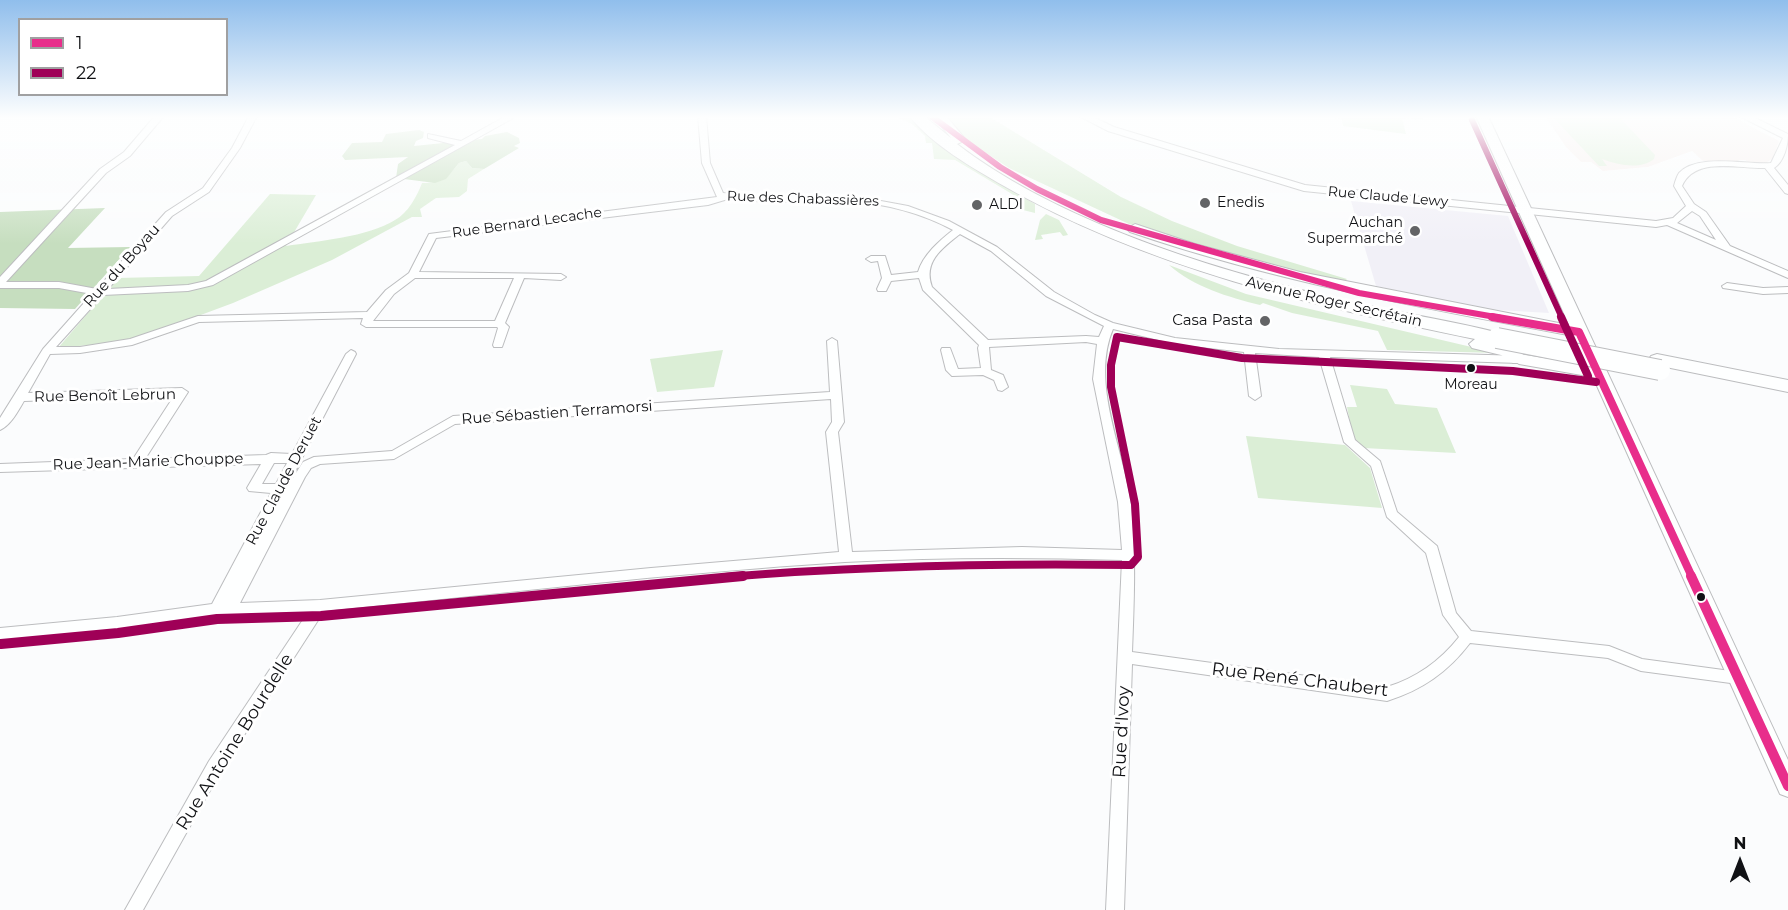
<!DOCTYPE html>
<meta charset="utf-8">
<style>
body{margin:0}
#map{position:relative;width:1788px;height:910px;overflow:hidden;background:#fbfcfd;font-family:Montserrat,sans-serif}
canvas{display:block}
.legend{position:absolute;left:18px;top:18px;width:210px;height:78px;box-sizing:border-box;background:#fff;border:2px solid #a0a0a1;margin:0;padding:8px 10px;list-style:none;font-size:18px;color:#111215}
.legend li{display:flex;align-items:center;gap:12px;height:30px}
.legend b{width:30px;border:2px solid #a0a0a1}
.north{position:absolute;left:1710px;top:832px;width:60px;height:60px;-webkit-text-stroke:4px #fff;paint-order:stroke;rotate:0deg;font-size:16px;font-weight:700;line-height:24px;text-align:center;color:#111215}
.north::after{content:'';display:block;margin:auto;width:21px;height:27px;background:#111215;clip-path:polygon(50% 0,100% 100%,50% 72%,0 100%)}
</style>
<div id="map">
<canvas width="1788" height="910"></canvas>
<ul class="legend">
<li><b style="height:8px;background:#e82e8b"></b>1</li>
<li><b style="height:8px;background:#9f0057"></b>22</li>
</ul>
<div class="north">N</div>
</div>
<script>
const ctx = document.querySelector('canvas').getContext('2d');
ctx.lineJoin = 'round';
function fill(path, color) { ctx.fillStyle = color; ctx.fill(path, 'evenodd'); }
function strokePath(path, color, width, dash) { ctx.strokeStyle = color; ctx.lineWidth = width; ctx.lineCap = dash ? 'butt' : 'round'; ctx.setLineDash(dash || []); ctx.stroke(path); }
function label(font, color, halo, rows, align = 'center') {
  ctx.font = font + ' Montserrat,sans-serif'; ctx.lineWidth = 6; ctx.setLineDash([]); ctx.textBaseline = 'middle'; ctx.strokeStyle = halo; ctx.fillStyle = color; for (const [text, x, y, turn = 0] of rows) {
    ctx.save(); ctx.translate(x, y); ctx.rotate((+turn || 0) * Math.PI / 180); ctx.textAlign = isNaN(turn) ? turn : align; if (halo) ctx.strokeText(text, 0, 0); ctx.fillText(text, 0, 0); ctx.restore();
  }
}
const commercial = new Path2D(`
 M 1351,201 L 1508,216 L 1549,313 L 1482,309 L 1376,286 Z`);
const education = new Path2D(`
 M 1545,116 L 1731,116 L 1779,141 L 1773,158 L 1766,163 L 1748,162 L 1745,160 L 1738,160 L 1740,162 L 1703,161 L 1692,151 L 1648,167 L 1603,171 L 1591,162 L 1581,162 L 1566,147 Z`);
const green = new Path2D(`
 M 895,116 L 910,116 L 993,180 L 1035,204 L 1035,213 L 1019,209 L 1023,206 L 1018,203 L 1022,200 L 955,160 L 934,159 L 932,143 L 926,143 L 925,136 L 912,124 Z
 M 945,116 L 988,116 L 1121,197 L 1172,221 L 1237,246 L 1347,279 L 1343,283 L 1241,258 L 1129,224 L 1009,168 L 960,136 Z
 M 1320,116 L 1423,116 L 1423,120 L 1402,118 L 1406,134 L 1343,126 L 1342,119 Z
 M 1552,116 L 1618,116 L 1655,155 L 1654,159 C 1640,170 1618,165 1602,159 L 1607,166 L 1599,166 Z
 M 466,161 L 472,168 L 484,169 L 468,179 L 467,191 L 459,197 L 436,198 L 420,209 L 422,217 L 412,217 L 332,260 L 233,303 L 131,341 L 58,348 L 118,278 L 199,276 L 270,194 L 316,195 L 286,246 C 318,241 368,237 395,220 C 408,213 417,196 422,183 C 441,183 447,178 459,163 Z
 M 1046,214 L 1059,220 L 1068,235 L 1063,236 L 1060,232 L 1041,235 L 1043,239 L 1035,240 L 1040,220 Z
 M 1169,265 L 1246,294 L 1497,353 L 1387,350 L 1378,331 L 1292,313 L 1263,303 L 1260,305 C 1228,297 1194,287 1169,265 Z
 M 723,350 L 714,387 L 657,392 L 650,359 Z
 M 1350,385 L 1387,389 L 1395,404 L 1437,408 L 1456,453 L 1364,448 L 1353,438 L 1347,407 L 1357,407 Z
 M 1246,436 L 1345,445 L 1370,468 L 1382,508 L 1258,498 Z`);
const forest = new Path2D(`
 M 419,130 L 424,132 L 423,138 L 416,141 L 414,146 L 482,139 L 485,136 L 507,132 L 519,138 L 520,143 L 514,146 L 519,148 L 484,169 L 472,168 L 466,161 L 459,163 L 446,179 L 435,183 L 396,178 L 398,164 L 408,157 L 345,160 L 342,156 L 352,143 L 382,142 L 386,134 Z
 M 105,208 L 68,248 L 130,247 L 75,309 L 0,308 L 0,212 Z`);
const minor = new Path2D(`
 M 155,116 L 164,116 L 130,156 L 106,173 L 6,282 L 59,282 L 97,289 L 166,212 L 203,188 L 232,148 L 249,116 L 257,116 L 240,148 L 209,192 L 172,216 L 108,289 L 188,285 L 206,281 L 455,145 L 428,138 L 428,134 L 461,141 L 506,116 L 517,116 L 213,285 L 188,291 L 103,295 L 56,347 L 80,347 L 130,339 L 198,316 L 367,312 L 386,290 L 409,273 L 429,234 L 717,197 L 702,163 L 698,116 L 706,116 L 710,163 L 723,193 L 750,196 L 854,196 L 908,206 L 949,221 L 997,247 L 1054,292 L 1095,315 L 1113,323 L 1175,338 L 1279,349 L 1523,356 L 1524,359 L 1519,363 L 1330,357 L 1355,440 L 1380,461 L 1397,512 L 1437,546 L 1456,613 L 1471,631 L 1609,646 L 1642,659 L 1738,672 L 1743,673 L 1745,678 L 1743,683 L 1738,684 L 1641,671 L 1608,658 L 1470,643 C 1448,672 1422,690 1387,701 L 1132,664 L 1124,910 L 1106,910 L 1122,560 C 1030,557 937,557 845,562 C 671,573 497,594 324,611 L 221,771 L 143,910 L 125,910 L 209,761 L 308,612 L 216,615 L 117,629 L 0,640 L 0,628 L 117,617 L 212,604 L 271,493 L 249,491 L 247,488 L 261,464 L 0,472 L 0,464 L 133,459 L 174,396 L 24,401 C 18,411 11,425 0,430 L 0,418 L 43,349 L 92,294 L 59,288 L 0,288 L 0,277 L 100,169 L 124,152 ZM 728,199 C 769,204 810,200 852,202 C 885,203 923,214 953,230 C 939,241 923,255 918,272 L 891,275 L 885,256 L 871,256 L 866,259 L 871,262 L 878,261 L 882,278 L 877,289 L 878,291 L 886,291 L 891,281 L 919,278 L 923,290 L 979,345 L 978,348 L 981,368 L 958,369 L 950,348 L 942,348 L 941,350 L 946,370 L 952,376 L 983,375 L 994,380 L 998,390 L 1002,391 L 1008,387 L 1003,375 L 991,370 L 989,347 L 1086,342 L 1097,344 L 1093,379 L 1118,502 L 1122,550 L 1022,547 L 852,552 L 838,432 L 844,422 L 837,341 L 832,338 L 827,341 L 830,392 L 453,416 L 392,451 L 314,457 L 303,462 L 286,489 L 356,354 L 355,352 L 351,350 L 346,354 L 292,454 L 271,453 L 266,455 L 145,459 L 188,392 L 182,388 L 28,393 L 50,354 L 80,353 L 132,345 L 199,322 L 363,318 L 361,324 L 366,327 L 497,327 L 498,328 L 493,345 L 494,347 L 502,347 L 509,327 L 505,323 L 524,278 L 561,280 L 566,277 L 561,274 L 419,272 L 436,238 L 708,205 ZM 960,234 L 991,251 L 1046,296 L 1104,326 L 1099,337 L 1086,336 L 988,340 L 932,287 C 923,262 941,249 960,234 ZM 415,278 L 514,278 L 495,321 L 373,321 L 394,294 ZM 1113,329 L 1175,344 L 1244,352 L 1249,396 L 1255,400 L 1261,396 L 1255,353 L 1319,357 L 1344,442 L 1371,466 L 1387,517 L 1426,553 L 1443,615 L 1459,637 C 1440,661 1416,678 1387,687 L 1132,652 C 1134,602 1136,554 1131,505 C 1124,450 1090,383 1113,329 ZM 831,399 L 832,422 L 826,432 L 839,552 L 651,568 L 320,600 L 240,603 L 305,477 L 311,468 L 320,464 L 394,459 L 455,424 ZM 274,463 L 287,463 L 276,484 L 262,484 Z
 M 1079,116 L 1091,116 L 1114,127 L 1305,185 L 1656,221 L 1673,218 L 1686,206 L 1674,186 C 1675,182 1677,176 1679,173 C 1697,153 1747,165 1771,163 L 1783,138 L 1739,116 L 1751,116 L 1788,134 C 1788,145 1784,162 1774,168 L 1788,185 L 1788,194 L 1785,193 L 1765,168 C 1739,169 1695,156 1682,186 L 1694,204 L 1706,212 L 1730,246 L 1788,271 L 1788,278 L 1667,225 L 1656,227 L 1304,191 L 1108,131 ZM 1692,211 L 1700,216 L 1716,240 L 1677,223 Z
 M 1727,283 L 1763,288 L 1788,287 L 1788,293 L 1763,294 L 1723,288 L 1722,286 Z`);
const secondary = new Path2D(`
 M 1476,116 L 1488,116 L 1788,760 L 1788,797 L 1780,794 L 1593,377 L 1519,364 L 1511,359 L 1519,354 L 1587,365 Z`);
const primary = new Path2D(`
 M 909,116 L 924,116 L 951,138 L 933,116 L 946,116 L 966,140 L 957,144 C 1065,227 1233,276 1365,305 C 1411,315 1458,322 1503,334 L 1506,338 L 1500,343 L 1513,346 L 1528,359 L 1525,363 L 1513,363 L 1501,355 L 1472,348 L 1469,344 L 1475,339 C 1314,306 1149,269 1004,186 C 971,167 934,146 909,116 Z
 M 1135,224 L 1195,244 L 1300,272 L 1579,327 L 1588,332 L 1579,337 C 1427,309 1276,282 1130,232 L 1127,229 Z
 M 1657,354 L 1788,380 L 1788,392 L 1651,364 L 1648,360 L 1651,356 Z`);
const primaryBridge = new Path2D(`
 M 1497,338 L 1660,370`);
const bus1Far2 = new Path2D(`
 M 931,116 L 1000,167 L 1037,189 L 1101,220 L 1359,293 L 1501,318`);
const bus1Far1 = new Path2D(`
 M 1492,317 L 1579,332 L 1692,577`);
const bus1 = new Path2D(`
 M 1691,576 L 1788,786`);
const bus2Far2 = new Path2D(`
 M 1472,120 L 1562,318`);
const bus2Far1 = new Path2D(`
 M 1561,317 L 1588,376
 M 725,577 C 860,566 995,563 1131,565 L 1138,557 L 1135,504 L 1111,387 L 1111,365 L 1117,337 L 1242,358 L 1513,371 L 1596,382`);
const bus2 = new Path2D(`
 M 1,644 L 118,633 L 217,619 L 321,616 L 743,576`);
const markers = [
 [1205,203,6,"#636466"],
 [977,205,6,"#636466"],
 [1415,231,6,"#636466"],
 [1265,321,6,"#636466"],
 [1471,368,5,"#111215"],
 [1701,597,5,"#111215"]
];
const farStreetnames = [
 ["Rue Claude Lewy",1388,197,5],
 ["Rue des Chabassières",803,199,2],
 ["Rue Bernard Lecache",527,223,-8]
];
const farPoinames = [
 ["Enedis",1217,203],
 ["ALDI",989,205],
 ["Auchan",1403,223,"right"],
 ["Supermarché",1403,239,"right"]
];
const busNames = [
 ["Moreau",1471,385]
];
const streetNames = [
 ["Rue du Boyau",122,266,-48],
 ["Avenue Roger Secrétain",1334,302,13],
 ["Rue Benoît Lebrun",105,396,-1],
 ["Rue Sébastien Terramorsi",557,413,-4],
 ["Rue Jean-Marie Chouppe",148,462,-2],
 ["Rue Claude Deruet",284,481,-62]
];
const poiNames = [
 ["Casa Pasta",1253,321]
];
const nearStreetnames = [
 ["Rue René Chaubert",1300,680,7],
 ["Rue d'Ivoy",1122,732,-87],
 ["Rue Antoine Bourdelle",235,742,-58]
];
fill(commercial, '#f1f0f7');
fill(education, '#f7efed');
fill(green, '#dbeed6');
fill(forest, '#c6debf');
strokePath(minor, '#bcbdbf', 2);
strokePath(secondary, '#bcbdbf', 2);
strokePath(primary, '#bcbdbf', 2);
fill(minor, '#feffff');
fill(secondary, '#feffff');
fill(primary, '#feffff');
strokePath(primaryBridge, '#bcbdbf', 22, []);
strokePath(primaryBridge, '#feffff', 20);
strokePath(bus1Far2, '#e82e8b', 6);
strokePath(bus1Far1, '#e82e8b', 8);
strokePath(bus1, '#e82e8b', 10);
strokePath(bus2Far2, '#9f0057', 6);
strokePath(bus2Far1, '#9f0057', 8);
strokePath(bus2, '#9f0057', 10);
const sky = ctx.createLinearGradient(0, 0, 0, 244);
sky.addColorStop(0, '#90beec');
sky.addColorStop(0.48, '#fdfefe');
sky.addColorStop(1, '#fdfefe00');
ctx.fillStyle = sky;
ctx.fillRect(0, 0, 1788, 244);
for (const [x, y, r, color] of markers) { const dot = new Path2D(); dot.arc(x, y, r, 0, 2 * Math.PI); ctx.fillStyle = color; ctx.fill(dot); strokePath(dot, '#fff', 2); }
label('14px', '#111215', '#fff', farStreetnames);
label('14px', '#111215', '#fff', farPoinames, 'left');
label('14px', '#111215', '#fff', busNames);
label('15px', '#111215', '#fff', streetNames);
label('15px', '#111215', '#fff', poiNames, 'right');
label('18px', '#111215', '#fff', nearStreetnames);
</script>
